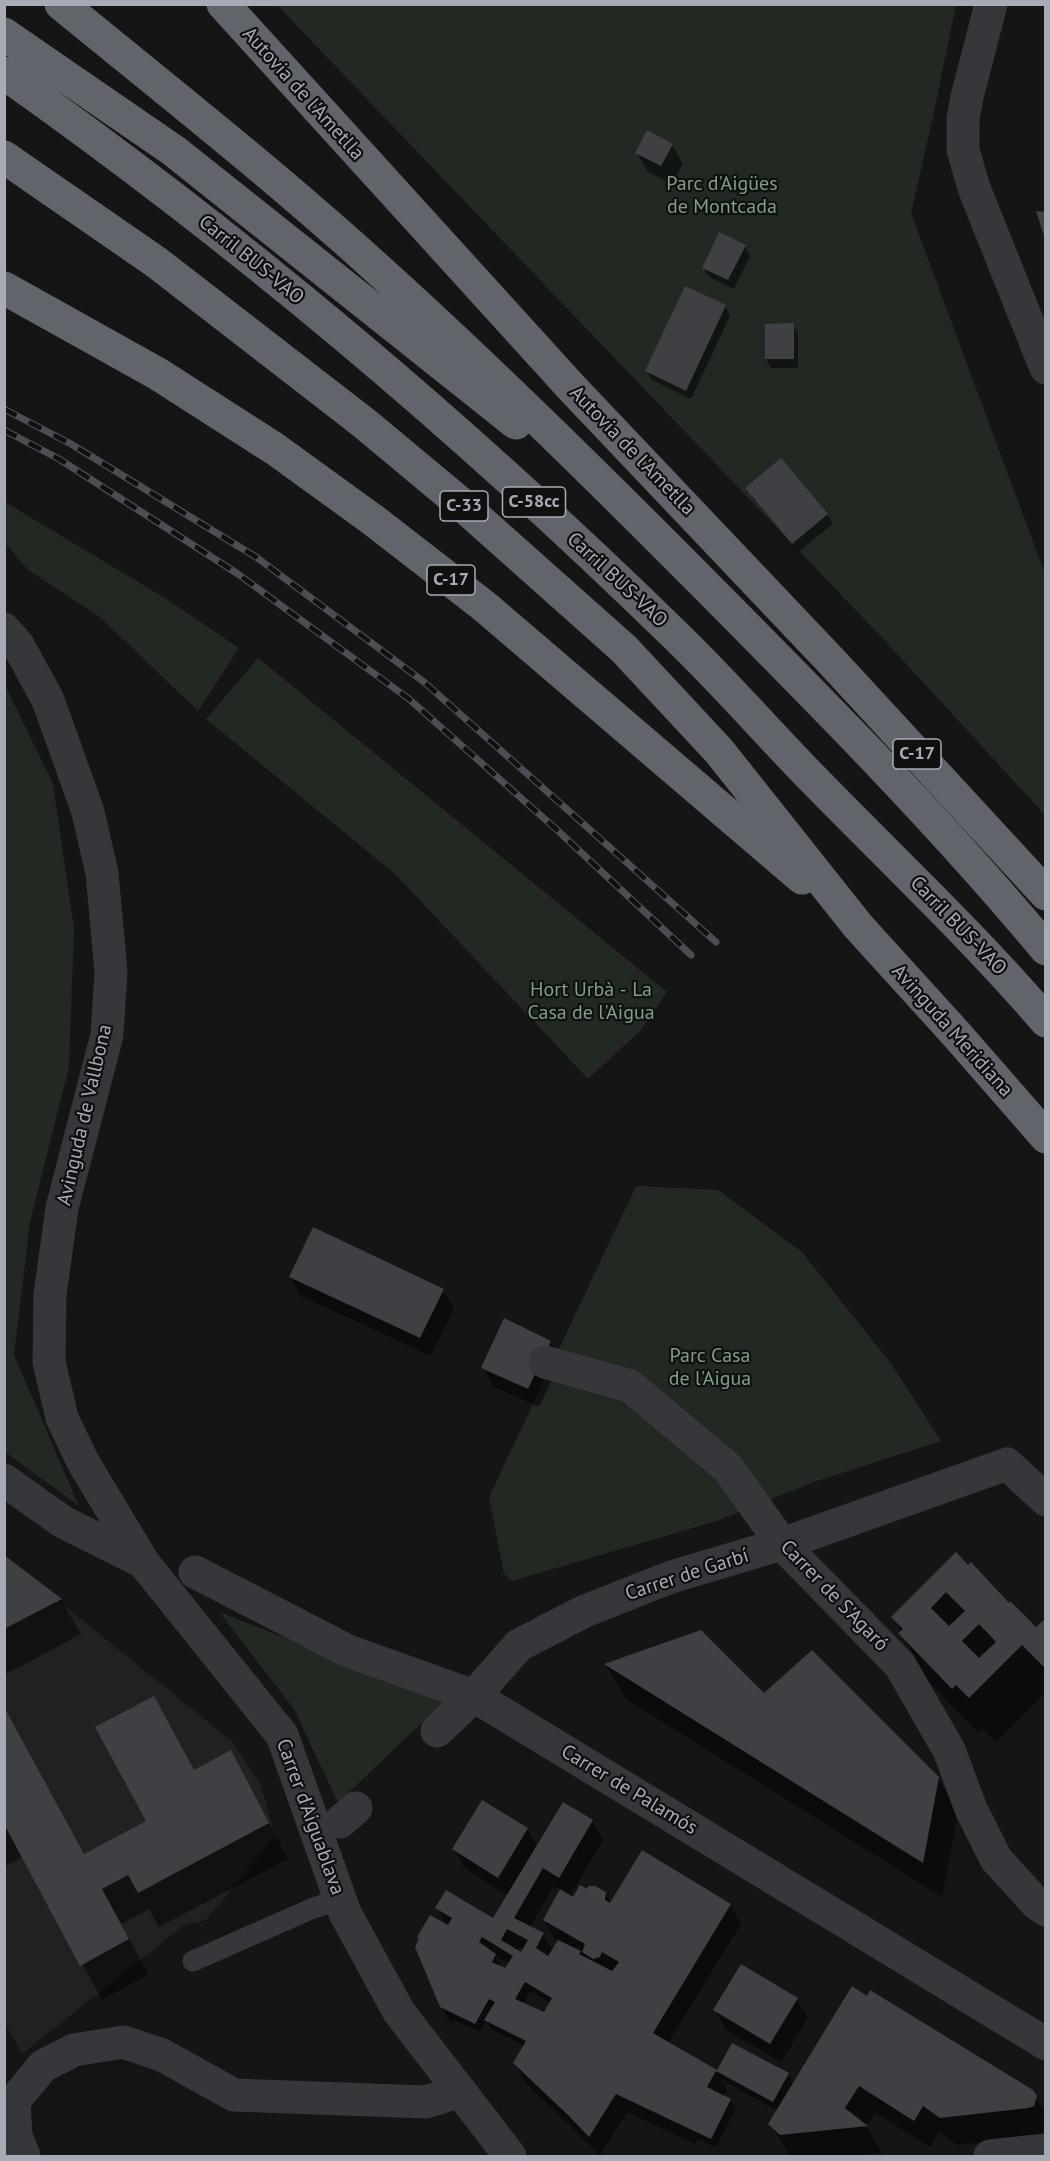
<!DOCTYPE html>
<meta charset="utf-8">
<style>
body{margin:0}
#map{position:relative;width:1050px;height:2161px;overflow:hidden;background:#151516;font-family:"PT Sans",sans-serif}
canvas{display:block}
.frame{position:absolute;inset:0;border:6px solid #a7abb6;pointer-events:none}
</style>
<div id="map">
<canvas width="1050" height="2161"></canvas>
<div class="frame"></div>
</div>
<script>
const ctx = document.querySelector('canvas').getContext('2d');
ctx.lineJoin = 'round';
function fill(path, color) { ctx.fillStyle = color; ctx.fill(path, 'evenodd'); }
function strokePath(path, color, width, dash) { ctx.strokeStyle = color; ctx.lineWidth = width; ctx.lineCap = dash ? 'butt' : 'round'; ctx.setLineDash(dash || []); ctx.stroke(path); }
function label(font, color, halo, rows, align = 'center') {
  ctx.font = font + ' "PT Sans",sans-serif'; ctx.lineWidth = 4.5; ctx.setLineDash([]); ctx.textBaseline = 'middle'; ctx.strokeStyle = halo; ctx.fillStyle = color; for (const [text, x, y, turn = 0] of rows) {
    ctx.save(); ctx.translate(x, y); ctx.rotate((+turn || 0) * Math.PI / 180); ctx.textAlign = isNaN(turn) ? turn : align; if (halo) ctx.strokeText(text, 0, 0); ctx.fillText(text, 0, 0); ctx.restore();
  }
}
const built = new Path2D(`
 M 4,1557 L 233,1742 L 260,1783 L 275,1836 L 206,1920 L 183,1926 L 22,2054 L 4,2021 Z`);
const green = new Path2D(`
 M 277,5 L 956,5 L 934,112 L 911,213 L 1045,574 L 1045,815 L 887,643 Z
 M 5,502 L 165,598 L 239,648 L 198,711 L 100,617 L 28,570 L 5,543 Z
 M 258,658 L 667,992 L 641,1030 L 588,1079 L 395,874 L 206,719 Z
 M 5,685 L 53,784 L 74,929 L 69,1067 L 30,1222 L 14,1355 L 79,1506 L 5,1452 Z
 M 636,1186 L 718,1190 L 802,1252 L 890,1362 L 941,1441 L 814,1482 L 720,1520 L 512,1581 L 504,1574 L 489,1497 Z
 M 219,1612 L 448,1701 L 415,1729 L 338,1803 L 294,1709 Z`);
const shadow = new Path2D(`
 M 672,145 L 683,164 L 672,184 L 648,172 L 637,153 Z
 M 745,246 L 750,256 L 734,289 L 709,277 L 703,267 Z
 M 725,306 L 730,316 L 691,399 L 652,380 L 646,371 Z
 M 793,325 L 798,334 L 798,368 L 771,368 L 766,359 Z
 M 747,488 L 827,515 L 833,524 L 798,552 L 752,497 Z
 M 290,1277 L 443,1290 L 454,1309 L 431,1356 L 301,1296 Z
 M 550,1342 L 561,1361 L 539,1407 L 494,1387 L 483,1368 Z
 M 956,1555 L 1036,1629 L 1046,1620 L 1046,1692 L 996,1742 L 983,1730 L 979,1733 L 926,1679 L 893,1617 Z
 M 4,1557 L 61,1600 L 81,1634 L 4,1675 Z
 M 606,1665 L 764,1695 L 938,1778 L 958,1813 L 942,1897 L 626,1699 Z
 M 4,1708 L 84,1856 L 148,1821 L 195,1772 L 250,1787 L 288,1859 L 159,1927 L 149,1909 L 121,1924 L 148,1974 L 102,2000 L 24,1856 L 4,1867 Z
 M 563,1804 L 592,1821 L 603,1840 L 570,1896 L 574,1899 L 587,1891 L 605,1893 L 611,1903 L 730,1905 L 741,1924 L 668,2043 L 717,2072 L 733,2045 L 788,2074 L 794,2085 L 852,1988 L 1032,2091 L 1046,2114 L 1046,2135 L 957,2145 L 940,2132 L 930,2147 L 876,2113 L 866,2126 L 882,2153 L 852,2156 L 791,2156 L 770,2124 L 778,2111 L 720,2079 L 727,2090 L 723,2096 L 730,2100 L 736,2109 L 716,2147 L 698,2139 L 695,2144 L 627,2112 L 600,2155 L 526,2083 L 515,2063 L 525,2046 L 491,2029 L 486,2021 L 480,2032 L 454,2020 L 451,2024 L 441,2006 L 447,1926 L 437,1908 L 494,1920 L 508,1896 L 465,1868 L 454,1849 L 527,1829 L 538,1847 ZM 554,1886 L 562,1891 L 544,1920 L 557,1943 L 553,1951 L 543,1934 L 530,1927 ZM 518,1947 L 524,1950 L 522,1954 L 516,1951 ZM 495,1956 L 509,1964 L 505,1969 L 499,1967 L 500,1965 ZM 530,1991 L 551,2003 L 544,2015 L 523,2004 Z
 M 797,1999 L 808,2018 L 781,2062 L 726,2030 L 715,2010 Z`);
const building = new Path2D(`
 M 647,130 L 673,144 L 661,166 L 635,153 Z
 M 1036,211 L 1046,212 L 1046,239 L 1045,239 Z
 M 719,232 L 746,245 L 728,280 L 702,268 Z
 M 685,286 L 726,305 L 686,391 L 645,371 Z
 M 794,323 L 794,359 L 765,359 L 765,324 Z
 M 781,458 L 828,514 L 792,544 L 745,488 Z
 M 313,1227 L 444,1289 L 420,1338 L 289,1277 Z
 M 504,1318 L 551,1341 L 528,1389 L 481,1368 Z
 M 956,1552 L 968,1565 L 971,1562 L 1009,1603 L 1010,1601 L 1036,1627 L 1046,1618 L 1046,1669 L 1022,1645 L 969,1698 L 956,1685 L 952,1689 L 898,1633 L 903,1629 L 891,1617 ZM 946,1592 L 965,1611 L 949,1626 L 931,1608 ZM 979,1624 L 996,1642 L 979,1658 L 962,1641 Z
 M 4,1555 L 62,1599 L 4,1629 Z
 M 701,1630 L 764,1693 L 812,1650 L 939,1777 L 923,1863 L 604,1664 Z
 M 154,1696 L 194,1770 L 231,1750 L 269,1823 L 138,1893 L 128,1875 L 102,1889 L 129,1939 L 80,1966 L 4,1824 L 4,1707 L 84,1854 L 146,1821 L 95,1727 Z
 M 482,1800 L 528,1828 L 498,1878 L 452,1849 Z
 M 563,1802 L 593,1820 L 559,1878 L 543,1868 L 514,1918 L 544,1933 L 536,1948 L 548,1956 L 558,1940 L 581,1951 L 579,1954 L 612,1971 L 619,1962 L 602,1952 L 600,1957 L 593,1959 L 582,1952 L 585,1944 L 543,1920 L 560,1889 L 573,1897 L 580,1885 L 587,1889 L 588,1886 L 595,1886 L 606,1892 L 605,1900 L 610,1903 L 642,1850 L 731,1904 L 653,2033 L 717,2070 L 732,2043 L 789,2073 L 773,2102 L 716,2071 L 707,2087 L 731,2099 L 711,2139 L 616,2094 L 589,2137 L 569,2116 L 513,2063 L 526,2041 L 484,2020 L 495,2002 L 489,1999 L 475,2024 L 440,2007 L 415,1947 L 419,1938 L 417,1937 L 430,1915 L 448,1925 L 452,1918 L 435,1908 L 446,1890 L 493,1918 ZM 507,1929 L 528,1940 L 521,1952 L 501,1940 ZM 482,1937 L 513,1956 L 505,1968 L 492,1962 L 496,1954 L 479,1942 ZM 525,1982 L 552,1998 L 544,2012 L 515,1999 Z
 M 741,1964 L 798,1998 L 770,2044 L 713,2010 Z
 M 852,1986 L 867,1996 L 870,1990 L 1033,2090 L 1037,2096 L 1034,2106 L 1028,2108 L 940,2118 L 923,2106 L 914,2121 L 859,2086 L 845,2108 L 868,2126 L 780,2135 L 768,2124 Z`);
const lane = new Path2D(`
 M 193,1961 L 311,1909 L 340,1899`);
const street = new Path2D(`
 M 991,4 L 967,97 L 963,119 L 963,150 L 974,188 L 1046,368
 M 4,629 L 18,645 L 48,700 L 88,812 L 102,873 L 111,972 L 107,1035 L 62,1208 L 50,1295 L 49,1362 L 62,1418 L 83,1462 L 143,1562
 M 545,1362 L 630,1386 L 728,1468 L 782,1544 L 900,1665 L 949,1750 L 971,1809 L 996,1859 L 1037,1904 L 1046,1910
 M 4,1480 L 63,1522 L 143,1562 L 282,1735 L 345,1913 L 399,2012 L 510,2156
 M 195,1572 L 348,1651 L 474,1696 L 1046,2044
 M 437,1731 L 474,1696 L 519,1645 L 585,1611 L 671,1577 L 782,1544 L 1007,1464 L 1046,1500
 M 340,1822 L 356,1808
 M 24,2156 L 16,2136 L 14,2101 L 43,2066 L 74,2050 L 123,2042 L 162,2055 L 234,2095 L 426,2102 L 460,2091
 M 990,2156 L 1046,2150`);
const highway = new Path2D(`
 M 61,4 C 169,92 279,179 382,273 C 496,376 605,484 713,593 C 827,708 942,824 1046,949
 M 223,4 L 571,387 L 833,663 L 1046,894
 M 4,34 L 174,151 L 516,423
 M 4,73 C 242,241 464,429 673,633 C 722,680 767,732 815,781 C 892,860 974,937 1046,1021
 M 4,157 L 156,262 L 364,423 L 460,503 L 624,649 L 719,751 L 858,926 L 957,1035 L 1046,1137
 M 4,288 L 158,374 L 275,449 L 373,520 L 484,606 L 802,878`);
const rail = new Path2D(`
 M 4,409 L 71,444 L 256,557 L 424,682 L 716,942
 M 4,430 L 59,459 L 238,574 L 409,699 L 556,829 L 691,955`);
const shields = [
 [534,502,63],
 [464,506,48],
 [451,580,48],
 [917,754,48]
];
const shieldNames = [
 ["C-58cc",534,502],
 ["C-33",464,506],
 ["C-17",451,580],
 ["C-17",917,754]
];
const streetNames = [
 ["Autovia de l'Ametlla",303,94,48],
 ["Carril BUS-VAO",251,260,39],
 ["Autovia de l'Ametlla",632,451,46],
 ["Carril BUS-VAO",617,580,43],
 ["Carril BUS-VAO",958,926,46],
 ["Avinguda Meridiana",952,1031,48],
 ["Avinguda de Vallbona",85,1115,-77],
 ["Carrer de Garbí",687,1575,-18],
 ["Carrer de S'Agaró",834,1596,46],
 ["Carrer de Palamós",629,1790,31],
 ["Carrer d'Aiguablava",310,1817,70]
];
const parkNames = [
 ["Parc d'Aigües",722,184],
 ["de Montcada",722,207],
 ["Hort Urbà - La",591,990],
 ["Casa de l'Aigua",591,1013],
 ["Parc Casa",710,1356],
 ["de l'Aigua",710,1379]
];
fill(built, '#212123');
fill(green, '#212922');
fill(shadow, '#0007');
fill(building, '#3f4043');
strokePath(lane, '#36373b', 21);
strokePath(street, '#36373b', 33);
strokePath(highway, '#62646c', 33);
strokePath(rail, '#4d4e54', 7);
strokePath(rail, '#101011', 4.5, [14]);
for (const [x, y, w] of shields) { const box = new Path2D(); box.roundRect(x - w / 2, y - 15, w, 30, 4.5); ctx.fillStyle = '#101011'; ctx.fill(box); strokePath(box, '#a7abb6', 1.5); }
label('bold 18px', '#a7abb6', null, shieldNames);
label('20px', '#a7abb6', '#101011', streetNames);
label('20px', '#7fa082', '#101011', parkNames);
</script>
